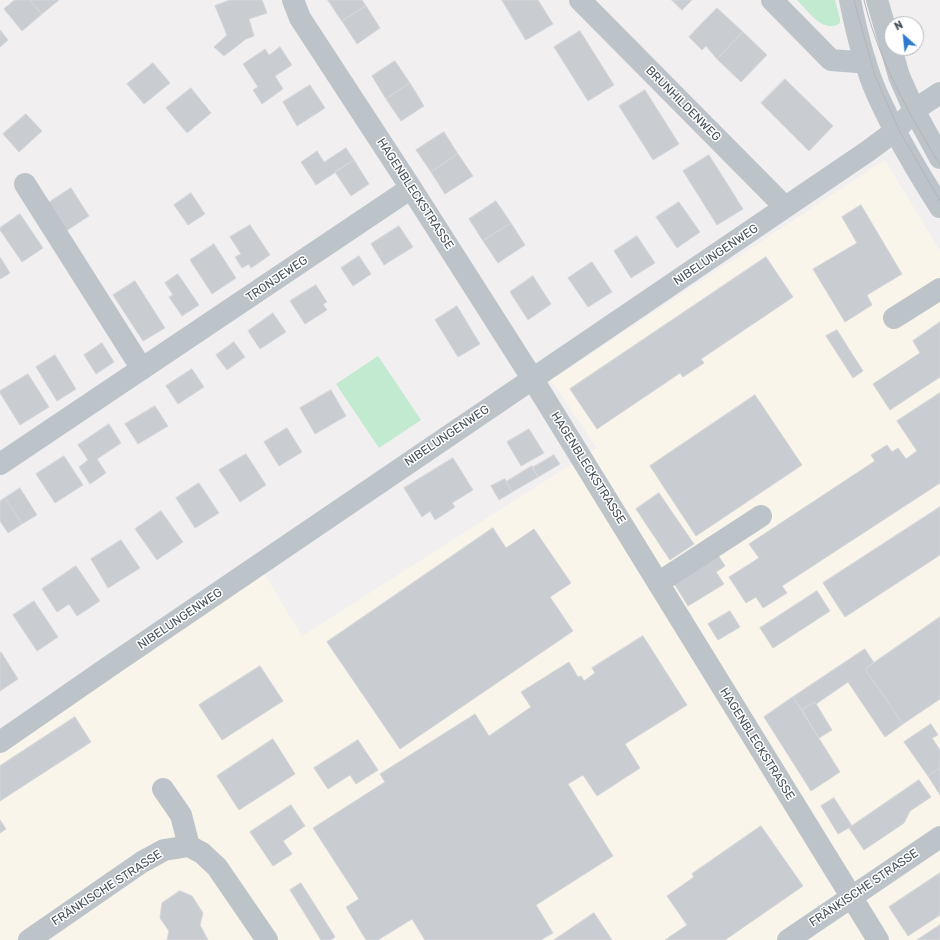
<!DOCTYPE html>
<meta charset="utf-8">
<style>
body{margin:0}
#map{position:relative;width:940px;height:940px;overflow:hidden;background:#f1efef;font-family:Rubik,sans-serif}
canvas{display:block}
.north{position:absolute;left:884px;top:16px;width:40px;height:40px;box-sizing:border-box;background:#fff;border:1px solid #b6babd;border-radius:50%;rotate:333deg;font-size:11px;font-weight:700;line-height:16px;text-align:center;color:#49535a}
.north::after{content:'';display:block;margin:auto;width:14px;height:18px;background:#2c79ce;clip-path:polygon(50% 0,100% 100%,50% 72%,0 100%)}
</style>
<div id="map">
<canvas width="940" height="940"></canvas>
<div class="north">N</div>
</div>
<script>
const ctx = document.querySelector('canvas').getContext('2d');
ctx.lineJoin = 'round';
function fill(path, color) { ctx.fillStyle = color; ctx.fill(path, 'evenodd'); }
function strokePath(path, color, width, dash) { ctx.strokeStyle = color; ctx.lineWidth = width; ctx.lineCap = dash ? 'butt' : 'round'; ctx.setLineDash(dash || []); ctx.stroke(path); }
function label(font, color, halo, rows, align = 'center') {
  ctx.font = font + ' Rubik,sans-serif'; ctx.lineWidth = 3; ctx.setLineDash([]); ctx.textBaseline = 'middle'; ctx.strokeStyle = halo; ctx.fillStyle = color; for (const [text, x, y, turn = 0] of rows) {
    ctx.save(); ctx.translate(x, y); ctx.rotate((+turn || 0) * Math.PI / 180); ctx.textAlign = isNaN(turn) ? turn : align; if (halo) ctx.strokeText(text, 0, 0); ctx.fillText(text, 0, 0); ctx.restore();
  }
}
const commercial = new Path2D(`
 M 885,160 L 940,251 L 940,940 L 0,940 L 0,751 L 263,572 L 302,636 L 597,448 L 551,380 Z`);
const green = new Path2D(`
 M 797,0 L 835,0 L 840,19 L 840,23 C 824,35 808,11 797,0 Z
 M 378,356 L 421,420 L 379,448 L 336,384 Z`);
const building = new Path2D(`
 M 15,0 L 30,0 L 42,14 L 22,31 L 4,9 Z
 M 30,0 L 59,0 L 42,14 Z
 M 230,0 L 262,0 L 267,13 L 249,19 L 254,36 L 246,39 L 224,56 L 214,47 L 227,35 L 215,6 Z
 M 328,0 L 362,0 L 366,6 L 342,21 Z
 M 502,0 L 538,0 L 553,24 L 526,40 Z
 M 672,0 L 692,0 L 682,10 Z
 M 366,6 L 380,28 L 357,44 L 342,21 Z
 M 717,8 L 743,32 L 717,59 L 706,46 L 702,50 L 689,37 Z
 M 0,30 L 8,40 L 0,47 Z
 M 580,31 L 614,85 L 588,101 L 554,47 Z
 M 743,32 L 767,55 L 741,82 L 717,59 Z
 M 280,47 L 292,65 L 275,76 L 283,89 L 262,104 L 253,90 L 258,87 L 243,64 L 265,49 L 269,55 Z
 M 395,61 L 410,83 L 386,99 L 372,76 Z
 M 153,63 L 170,83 L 144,104 L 127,84 Z
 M 785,79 L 833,126 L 809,151 L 761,103 Z
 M 410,83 L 424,106 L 401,121 L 386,99 Z
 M 310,85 L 325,108 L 297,126 L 283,102 Z
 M 191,88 L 211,113 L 187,133 L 166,108 Z
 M 645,90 L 679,144 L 653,160 L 619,106 Z
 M 26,114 L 42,131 L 19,152 L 3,134 Z
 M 444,132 L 458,154 L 431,172 L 416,150 Z
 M 346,148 L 354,160 L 316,185 L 301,162 L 317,151 L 324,162 Z
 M 458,154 L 473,176 L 445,194 L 431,172 Z
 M 709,155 L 743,209 L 717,225 L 683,171 Z
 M 354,160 L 369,184 L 351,196 L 335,172 Z
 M 71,188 L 89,216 L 66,231 L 48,203 Z
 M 191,193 L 205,214 L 188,225 L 174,205 Z
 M 496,201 L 511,223 L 483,241 L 469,219 Z
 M 679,202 L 700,232 L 677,248 L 656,217 Z
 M 861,205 L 902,274 L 867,295 L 872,305 L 845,322 L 813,269 L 857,243 L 842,217 Z
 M 20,214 L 43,248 L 22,262 L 0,230 L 0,228 Z
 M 511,223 L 525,245 L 498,263 L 483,241 Z
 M 250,225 L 270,255 L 251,268 L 249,264 L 242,268 L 235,257 L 241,254 L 230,237 Z
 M 399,226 L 413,247 L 384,265 L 371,244 Z
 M 637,236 L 655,263 L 631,278 L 614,251 Z
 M 214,244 L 236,278 L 212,294 L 190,260 Z
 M 359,256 L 371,274 L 353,286 L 341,268 Z
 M 0,257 L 10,273 L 0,279 Z
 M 766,257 L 793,297 L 701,359 L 704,363 L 683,377 L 680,373 L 597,429 L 570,389 Z
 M 592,262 L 612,292 L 588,307 L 568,278 Z
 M 178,274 L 199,305 L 182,316 L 169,297 L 173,295 L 165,283 Z
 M 533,276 L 551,304 L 528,320 L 510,292 Z
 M 135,281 L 165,328 L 143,341 L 113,295 Z
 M 316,285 L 327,302 L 323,304 L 327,310 L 305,324 L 290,301 Z
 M 457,306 L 480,344 L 458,357 L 435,320 Z
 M 273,313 L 286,332 L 260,349 L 248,331 Z
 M 940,322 L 940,377 L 890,410 L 873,384 L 920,353 L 913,341 Z
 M 837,330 L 863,371 L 853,378 L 826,336 Z
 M 234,342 L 245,357 L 227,370 L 216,355 Z
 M 102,343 L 114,362 L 96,374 L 84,355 Z
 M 55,355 L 76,389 L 57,401 L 36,367 Z
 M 192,369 L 204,387 L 178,404 L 166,386 Z
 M 28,374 L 49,407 L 20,425 L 0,393 L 0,391 Z
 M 331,390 L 346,416 L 315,434 L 300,408 Z
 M 940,393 L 940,483 L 782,586 L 787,593 L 763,608 L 756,597 L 746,603 L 729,577 L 759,558 L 749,544 L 875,461 L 871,455 L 887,445 L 892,452 L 898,448 L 906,459 L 917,451 L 897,421 Z
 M 755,395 L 802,465 L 696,536 L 650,466 Z
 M 155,406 L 168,426 L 138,444 L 125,424 Z
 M 109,424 L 121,443 L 97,459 L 106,473 L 90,484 L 79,467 L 88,460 L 78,445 Z
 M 287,428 L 302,452 L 279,466 L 264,442 Z
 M 529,429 L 544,453 L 521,466 L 507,442 Z
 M 246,454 L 266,485 L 240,502 L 219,470 Z
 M 554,455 L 560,464 L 538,477 L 532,468 Z
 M 64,456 L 83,485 L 55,503 L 36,474 Z
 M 453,458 L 473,490 L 452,503 L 455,507 L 435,520 L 430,511 L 422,517 L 404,488 Z
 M 532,466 L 538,477 L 512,492 L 506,482 Z
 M 505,479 L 512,492 L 499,500 L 491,486 Z
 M 199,483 L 219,513 L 195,528 L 176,498 Z
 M 20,488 L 37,515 L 22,524 L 5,498 Z
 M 659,493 L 694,544 L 670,560 L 636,509 Z
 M 5,498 L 22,524 L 8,533 L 0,521 L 0,501 Z
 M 940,507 L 940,555 L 845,617 L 823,583 Z
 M 161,511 L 183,542 L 157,560 L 135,529 Z
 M 493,528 L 506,548 L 534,529 L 571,583 L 550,597 L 573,631 L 400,749 L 327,642 Z
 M 121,540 L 140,568 L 108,588 L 91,559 Z
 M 716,552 L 725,566 L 716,572 L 724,584 L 688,606 L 672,580 Z
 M 76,566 L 100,601 L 77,616 L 69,604 L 57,612 L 42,589 Z
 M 817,591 L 830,611 L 773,648 L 760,628 Z
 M 34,601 L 58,637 L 37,651 L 13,615 Z
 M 730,611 L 740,627 L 718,640 L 708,624 Z
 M 940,617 L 940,699 L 903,724 L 865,669 Z
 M 643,636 L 687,705 L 625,744 L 640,768 L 597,796 L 583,775 L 568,784 L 613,856 L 536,905 L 553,933 L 541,940 L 425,940 L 412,919 L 378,940 L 366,940 L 346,907 L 359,899 L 313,828 L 385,782 L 380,774 L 475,714 L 489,736 L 531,707 L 521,692 L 569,662 L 578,677 L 581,676 L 584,681 L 595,673 L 592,668 Z
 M 865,649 L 874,663 L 865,669 L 903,724 L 885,737 L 848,682 L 816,704 L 815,702 L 802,710 L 793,697 Z
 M 1,652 L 18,679 L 0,691 L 0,653 Z
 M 260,666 L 283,701 L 222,740 L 199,705 Z
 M 793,697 L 840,772 L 811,791 L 764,717 Z
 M 815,702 L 832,730 L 819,738 L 802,710 Z
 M 75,717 L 91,742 L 0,801 L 0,766 Z
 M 931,724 L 938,735 L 932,738 L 940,750 L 940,768 L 928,776 L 904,742 Z
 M 273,739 L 295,774 L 239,810 L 217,776 Z
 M 358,740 L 378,770 L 356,784 L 350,775 L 328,789 L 314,768 Z
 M 940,768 L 940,795 L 928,776 Z
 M 919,780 L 931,797 L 910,811 L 904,823 L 864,850 L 849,828 Z
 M 834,798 L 852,826 L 838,834 L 821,806 Z
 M 291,805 L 305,826 L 283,841 L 292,854 L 273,866 L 250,832 Z
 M 0,820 L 6,829 L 0,833 Z
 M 761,826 L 803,886 L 725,940 L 665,940 L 687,925 L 667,896 L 694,877 L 692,874 Z
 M 940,873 L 940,915 L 908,936 L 889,907 Z
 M 301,883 L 335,937 L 331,940 L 321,940 L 290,890 Z
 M 180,891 L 192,896 L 203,913 L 200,925 L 208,940 L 167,940 L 169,931 L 160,918 L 162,903 Z
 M 594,913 L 612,940 L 554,940 Z
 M 940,925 L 940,940 L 917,940 Z`);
const minor = new Path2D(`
 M 293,0 L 300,18 L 411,188 L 532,378 L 878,940
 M 580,0 L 785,207
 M 772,0 L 831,60 L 857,62 L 865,60
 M 850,0 C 856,30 865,67 877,94 C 895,134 917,171 940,207
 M 877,0 L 899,76 L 914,110 L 940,158
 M 25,184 L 142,369
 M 894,318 L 940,289
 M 0,464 L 411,188
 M 658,583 L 761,516
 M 0,742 L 110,666 L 868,151 L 895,131 L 914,110 L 940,93
 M 163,789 L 181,815 L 189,846
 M 29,940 L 142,862 L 164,850 L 189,846 L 202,853 L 217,867 L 267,940
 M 788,940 L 940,837`);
const tram = new Path2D(`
 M 854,0 L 875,76 L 899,130 L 940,201
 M 864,0 C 879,61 908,112 940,165`);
const streetNames = [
 ["BRUNHILDENWEG",683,104,45],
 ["HAGENBLECKSTRASSE",415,194,57],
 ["NIBELUNGENWEG",716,255,-34],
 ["TRONJEWEG",277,279,-34],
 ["NIBELUNGENWEG",447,436,-34],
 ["HAGENBLECKSTRASSE",588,468,58],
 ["NIBELUNGENWEG",180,619,-34],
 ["HAGENBLECKSTRASSE",757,744,58],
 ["FRÄNKISCHE STRASSE",107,888,-33],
 ["FRÄNKISCHE STRASSE",864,888,-34]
];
fill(commercial, '#faf5ea');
fill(green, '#c2ead0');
fill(building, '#c9ccd1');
strokePath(building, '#d4d6da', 1);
strokePath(minor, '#bcc4ca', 22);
strokePath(tram, '#b2b5b9', 1);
label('12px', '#49535a', '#fff', streetNames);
</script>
